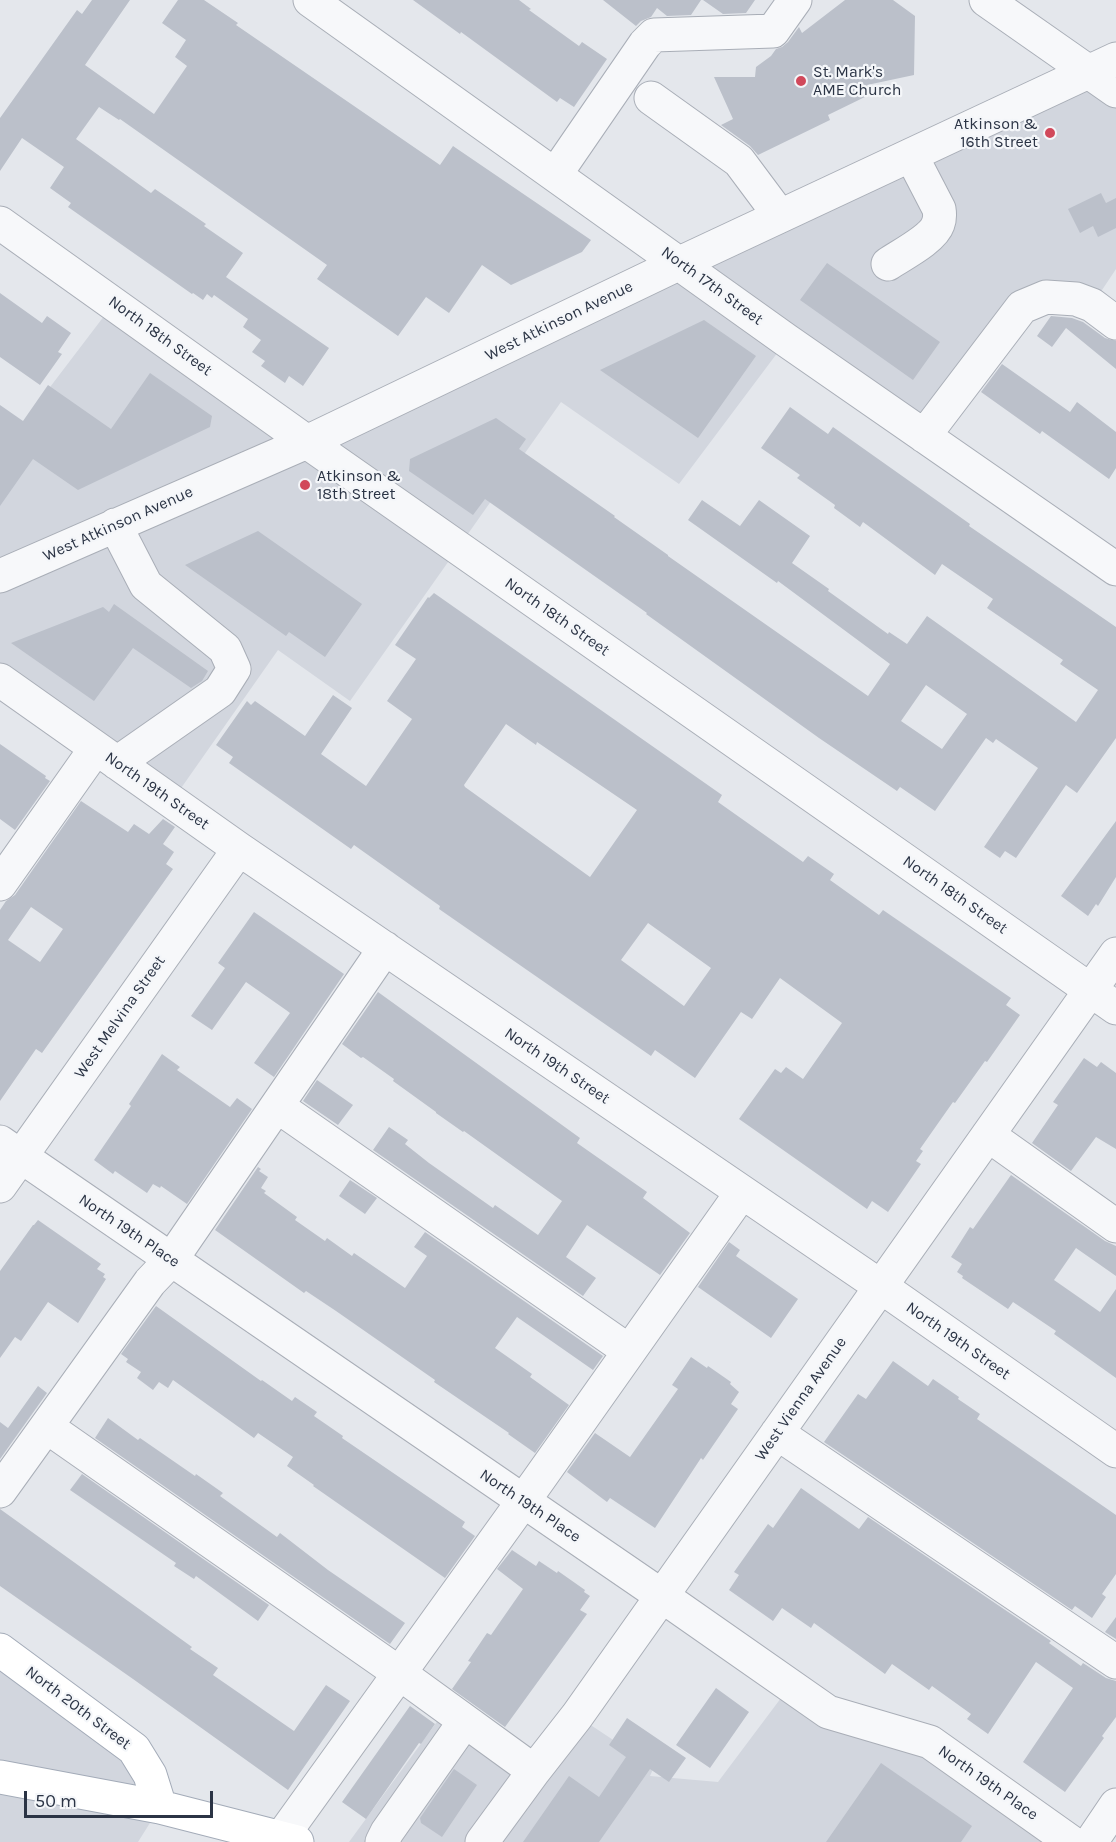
<!DOCTYPE html>
<style>
body{margin:0}
#map{position:relative;width:1116px;height:1842px;overflow:hidden;background:#e4e7ec;font-family:Karla,sans-serif}
canvas{display:block}
.scale{position:absolute;left:24px;top:1791px;width:189px;height:27px;box-sizing:border-box;border:3px solid #2b3445;border-top:0;padding-left:8px;font-size:18px;line-height:21px;white-space:nowrap;color:#2b3445;-webkit-text-stroke:4px #f4f6f9;paint-order:stroke}
</style>
<div id="map">
<canvas width="1116" height="1842"></canvas>
<div class="scale">50 m</div>
</div>
<script>
const ctx = document.querySelector('canvas').getContext('2d');
ctx.lineJoin = 'round';
function fill(path, color) { ctx.fillStyle = color; ctx.fill(path, 'evenodd'); }
function strokePath(path, color, width, dash) { ctx.strokeStyle = color; ctx.lineWidth = width; ctx.lineCap = dash ? 'butt' : 'round'; ctx.setLineDash(dash || []); ctx.stroke(path); }
function label(font, color, halo, rows, align = 'center') {
  ctx.font = font + ' Karla,sans-serif'; ctx.lineWidth = 4.5; ctx.setLineDash([]); ctx.textBaseline = 'middle'; ctx.strokeStyle = halo; ctx.fillStyle = color; for (const [text, x, y, turn = 0] of rows) {
    ctx.save(); ctx.translate(x, y); ctx.rotate((+turn || 0) * Math.PI / 180); ctx.textAlign = isNaN(turn) ? turn : align; if (halo) ctx.strokeText(text, 0, 0); ctx.fillText(text, 0, 0); ctx.restore();
  }
}
const built = new Path2D(`
 M 1089,71 L 1116,91 L 1116,269 L 1092,305 L 1046,297 L 924,436 L 787,340 L 679,484 L 561,402 L 350,701 L 278,650 L 172,801 L 0,680 L 0,435 L 9,441 L 114,303 L 307,442 Z
 M 0,1650 L 158,1758 L 160,1807 L 138,1842 L 0,1842 Z
 M 790,1686 L 930,1742 L 1071,1842 L 349,1842 L 447,1708 L 533,1771 L 577,1716 L 654,1767 L 650,1776 L 718,1782 Z`);
const building = new Path2D(`
 M 92,0 L 130,0 L 85,65 L 154,114 L 187,66 L 175,57 L 186,40 L 162,23 L 178,0 L 204,0 L 238,23 L 236,25 L 440,165 L 453,146 L 591,240 L 582,252 L 511,285 L 482,265 L 449,313 L 426,297 L 398,336 L 317,279 L 327,265 L 120,119 L 119,120 L 99,107 L 76,139 L 151,193 L 155,189 L 206,224 L 204,226 L 243,253 L 226,277 L 329,348 L 303,386 L 289,376 L 285,383 L 261,366 L 265,361 L 252,352 L 261,340 L 243,327 L 248,319 L 214,295 L 212,298 L 207,294 L 203,300 L 193,293 L 192,294 L 68,207 L 71,203 L 50,188 L 64,167 L 22,138 L 0,171 L 0,118 L 77,10 L 82,14 Z
 M 413,0 L 519,0 L 531,9 L 529,10 L 579,46 L 582,42 L 607,59 L 574,107 L 560,98 L 557,102 L 461,32 L 460,34 Z
 M 603,0 L 701,0 L 691,15 L 667,16 L 657,8 L 651,17 L 641,21 L 636,26 Z
 M 703,0 L 755,0 L 746,13 L 723,14 Z
 M 845,0 L 893,0 L 915,16 L 914,75 L 867,85 L 871,94 L 828,115 L 830,120 L 758,155 L 750,146 L 721,125 L 733,119 L 714,77 L 755,77 L 756,67 L 771,56 L 776,49 L 782,47 L 788,42 L 799,27 L 802,33 Z
 M 1101,193 L 1106,203 L 1116,198 L 1116,228 L 1098,237 L 1093,226 L 1080,233 L 1068,209 Z
 M 827,263 L 940,342 L 913,380 L 800,300 Z
 M 0,293 L 42,323 L 47,316 L 71,333 L 58,352 L 62,354 L 40,385 L 0,357 Z
 M 1051,316 L 1072,318 L 1083,322 L 1105,338 L 1116,341 L 1116,369 L 1066,328 L 1052,347 L 1037,336 Z
 M 704,320 L 756,356 L 698,438 L 600,370 Z
 M 1002,364 L 1070,412 L 1077,402 L 1116,432 L 1116,468 L 1109,479 L 1042,431 L 1040,434 L 981,392 Z
 M 150,373 L 212,416 L 210,427 L 78,490 L 33,459 L 0,506 L 0,405 L 23,421 L 48,385 L 111,429 Z
 M 790,407 L 828,434 L 833,427 L 970,524 L 969,526 L 1116,627 L 1116,738 L 1077,793 L 1066,785 L 1016,858 L 1005,851 L 1000,858 L 984,847 L 1038,768 L 996,739 L 993,743 L 986,738 L 935,811 L 900,787 L 897,791 L 819,738 L 646,614 L 647,613 L 485,499 L 473,515 L 409,471 L 410,459 L 496,418 L 526,439 L 519,449 L 615,516 L 614,517 L 668,555 L 668,556 L 868,696 L 890,664 L 778,581 L 777,583 L 688,520 L 702,500 L 740,526 L 759,500 L 810,536 L 792,563 L 829,589 L 828,591 L 888,634 L 889,632 L 907,644 L 927,616 L 1076,722 L 1098,690 L 1060,664 L 1063,660 L 987,608 L 993,599 L 942,564 L 935,575 L 863,522 L 860,527 L 834,508 L 835,505 L 797,478 L 800,475 L 761,448 ZM 926,685 L 967,714 L 942,749 L 901,721 Z
 M 258,531 L 362,604 L 325,657 L 289,632 L 286,636 L 185,565 Z
 M 434,593 L 722,795 L 718,802 L 759,831 L 803,862 L 808,856 L 834,874 L 830,880 L 879,915 L 883,910 L 1011,998 L 1006,1005 L 1020,1015 L 987,1062 L 985,1061 L 955,1103 L 953,1102 L 920,1149 L 923,1151 L 916,1161 L 921,1164 L 888,1212 L 872,1201 L 867,1209 L 739,1119 L 775,1069 L 781,1073 L 786,1067 L 803,1079 L 842,1023 L 780,978 L 752,1019 L 741,1012 L 695,1078 L 655,1050 L 651,1056 L 439,909 L 440,906 L 354,845 L 351,849 L 229,763 L 233,757 L 216,745 L 247,701 L 251,705 L 255,701 L 305,736 L 333,695 L 352,708 L 321,754 L 366,786 L 412,719 L 387,701 L 416,659 L 395,645 L 428,597 L 429,598 ZM 506,724 L 536,745 L 537,742 L 637,810 L 590,877 L 465,787 L 464,785 ZM 648,923 L 711,968 L 684,1006 L 621,960 Z
 M 114,604 L 208,671 L 202,681 L 191,688 L 133,648 L 94,701 L 11,643 L 103,607 L 109,612 Z
 M 0,744 L 46,776 L 45,778 L 50,781 L 15,830 L 0,819 Z
 M 81,801 L 128,832 L 134,824 L 149,834 L 163,819 L 175,827 L 163,844 L 174,852 L 166,864 L 173,869 L 42,1053 L 36,1049 L 0,1101 L 0,910 L 6,901 L 15,895 ZM 31,907 L 63,929 L 40,962 L 8,940 Z
 M 1116,821 L 1116,877 L 1098,906 L 1096,904 L 1088,916 L 1061,896 Z
 M 254,912 L 344,974 L 274,1077 L 254,1063 L 290,1013 L 286,1010 L 246,982 L 212,1030 L 191,1016 L 225,968 L 218,963 Z
 M 378,992 L 580,1138 L 577,1143 L 647,1192 L 643,1198 L 690,1233 L 660,1275 L 587,1225 L 566,1257 L 596,1278 L 583,1296 L 373,1150 L 389,1127 L 408,1140 L 405,1144 L 429,1163 L 493,1208 L 495,1205 L 538,1235 L 562,1201 L 464,1131 L 463,1132 L 436,1113 L 436,1112 L 393,1081 L 394,1079 L 363,1057 L 361,1058 L 342,1044 Z
 M 162,1054 L 180,1067 L 177,1070 L 230,1107 L 237,1098 L 252,1109 L 187,1204 L 161,1186 L 160,1188 L 153,1184 L 147,1193 L 115,1171 L 113,1174 L 94,1160 L 131,1106 L 129,1104 Z
 M 1084,1058 L 1097,1067 L 1101,1062 L 1116,1073 L 1116,1149 L 1096,1137 L 1071,1171 L 1032,1143 L 1058,1105 L 1053,1102 Z
 M 317,1080 L 353,1105 L 338,1125 L 303,1101 Z
 M 258,1167 L 261,1169 L 259,1171 L 268,1177 L 261,1188 L 266,1191 L 264,1193 L 297,1217 L 295,1220 L 325,1241 L 327,1238 L 352,1256 L 354,1253 L 405,1288 L 427,1256 L 414,1247 L 425,1232 L 603,1356 L 593,1370 L 517,1317 L 495,1348 L 532,1374 L 530,1377 L 569,1405 L 535,1453 L 508,1434 L 509,1433 L 434,1382 L 435,1380 L 336,1311 L 306,1291 L 304,1293 L 215,1230 Z
 M 1011,1175 L 1105,1241 L 1116,1246 L 1116,1276 L 1076,1248 L 1054,1280 L 1100,1312 L 1116,1289 L 1116,1378 L 1054,1334 L 1056,1331 L 1013,1302 L 1008,1309 L 962,1278 L 963,1276 L 957,1272 L 962,1264 L 951,1257 L 970,1227 L 973,1229 Z
 M 350,1180 L 377,1198 L 365,1214 L 339,1196 Z
 M 38,1220 L 101,1264 L 97,1269 L 105,1274 L 103,1277 L 106,1279 L 78,1323 L 48,1302 L 21,1341 L 15,1337 L 0,1358 L 0,1271 L 33,1225 L 34,1225 Z
 M 729,1242 L 740,1250 L 736,1256 L 798,1299 L 771,1338 L 698,1287 Z
 M 156,1306 L 261,1381 L 262,1380 L 292,1401 L 295,1397 L 317,1412 L 314,1416 L 343,1436 L 342,1438 L 465,1522 L 462,1527 L 475,1536 L 445,1578 L 313,1486 L 314,1485 L 287,1466 L 293,1457 L 258,1433 L 254,1438 L 173,1380 L 168,1388 L 159,1382 L 153,1390 L 137,1378 L 141,1372 L 126,1362 L 128,1359 L 121,1354 Z
 M 691,1357 L 707,1368 L 708,1366 L 731,1382 L 730,1384 L 739,1392 L 731,1404 L 738,1409 L 703,1460 L 701,1458 L 655,1528 L 610,1498 L 607,1502 L 567,1472 L 595,1433 L 630,1457 L 678,1389 L 672,1385 Z
 M 893,1361 L 928,1386 L 933,1379 L 959,1397 L 958,1399 L 980,1414 L 977,1419 L 1116,1515 L 1116,1574 L 1102,1594 L 1106,1597 L 1092,1618 L 1075,1606 L 1072,1610 L 824,1442 L 858,1394 L 866,1399 Z
 M 38,1386 L 47,1393 L 0,1459 L 0,1422 L 8,1428 Z
 M 108,1418 L 138,1440 L 140,1438 L 195,1476 L 196,1474 L 223,1493 L 220,1496 L 277,1537 L 280,1533 L 328,1570 L 405,1623 L 390,1644 L 95,1438 Z
 M 82,1474 L 269,1605 L 258,1621 L 196,1576 L 194,1579 L 174,1566 L 176,1563 L 70,1490 Z
 M 801,1488 L 859,1529 L 868,1517 L 1051,1641 L 1049,1643 L 1081,1666 L 1083,1663 L 1106,1678 L 1116,1681 L 1116,1717 L 1102,1736 L 1104,1738 L 1065,1792 L 1023,1762 L 1073,1688 L 1036,1662 L 988,1734 L 967,1719 L 971,1714 L 932,1686 L 929,1690 L 892,1664 L 885,1674 L 814,1623 L 811,1628 L 782,1608 L 773,1621 L 729,1590 L 739,1575 L 734,1572 L 768,1524 L 773,1528 Z
 M 0,1509 L 192,1647 L 190,1649 L 218,1668 L 213,1675 L 294,1731 L 326,1685 L 350,1701 L 288,1790 L 133,1679 L 0,1586 Z
 M 512,1550 L 536,1566 L 539,1561 L 557,1573 L 558,1571 L 585,1590 L 584,1592 L 590,1596 L 580,1610 L 587,1614 L 505,1727 L 452,1689 L 471,1662 L 468,1661 L 487,1633 L 491,1635 L 523,1589 L 497,1569 Z
 M 1116,1617 L 1116,1639 L 1105,1632 Z
 M 716,1688 L 749,1712 L 710,1768 L 676,1745 Z
 M 410,1706 L 435,1724 L 421,1744 L 419,1743 L 366,1819 L 342,1802 Z
 M 627,1718 L 686,1758 L 669,1782 L 650,1769 L 599,1842 L 523,1842 L 569,1776 L 599,1797 L 626,1757 L 609,1745 Z
 M 881,1763 L 972,1826 L 961,1842 L 826,1842 Z
 M 454,1769 L 477,1785 L 442,1837 L 421,1823 L 420,1818 Z`);
const minor = new Path2D(`
 M 310,0 L 786,340 L 1116,569
 M 986,0 L 1116,91
 M 651,98 L 739,161 L 780,216
 M 555,175 L 645,44 L 654,35 L 773,31 L 795,0
 M 0,223 L 307,442 L 1116,1008
 M 888,264 C 901,255 933,239 938,224 C 940,219 940,215 939,209 L 911,155
 M 924,436 L 1022,307 L 1046,297 L 1076,299 L 1092,305 L 1116,323
 M 115,525 L 146,585 L 225,649 L 234,669 L 220,691 L 117,763
 M 0,576 L 307,442 L 680,263 L 1116,59
 M 0,680 L 239,849 L 880,1286 L 1116,1451
 M 0,884 L 96,748
 M 277,1106 L 629,1351
 M 988,1135 L 1116,1226
 M 0,1142 L 662,1596 L 828,1712 L 930,1742 L 1071,1842
 M 0,1186 L 239,849
 M 47,1427 L 399,1673 L 534,1771
 M 777,1433 L 1116,1662
 M 0,1491 L 150,1282 L 171,1260 L 385,948
 M 281,1838 L 537,1482 L 742,1192
 M 382,1842 L 387,1832 L 465,1721
 M 482,1842 L 534,1771 L 577,1716 L 1116,954
 M 1091,1842 L 1116,1805`);
const major = new Path2D(`
 M 0,1650 L 134,1749 L 150,1775 L 160,1807
 M 0,1777 L 160,1807 L 297,1842`);
const markers = [
 [801,81,6,"#d1495b"],
 [1050,133,6,"#d1495b"],
 [305,485,6,"#d1495b"]
];
const poiNames = [
 ["St. Mark's",813,72],
 ["AME Church",813,90],
 ["Atkinson &",1038,124,"right"],
 ["16th Street",1038,142,"right"],
 ["Atkinson &",317,476],
 ["18th Street",317,494]
];
const streetNames = [
 ["North 17th Street",712,286,36],
 ["West Atkinson Avenue",559,321,-26],
 ["North 18th Street",160,336,36],
 ["West Atkinson Avenue",118,524,-24],
 ["North 18th Street",557,617,35],
 ["North 19th Street",157,791,35],
 ["North 18th Street",955,895,35],
 ["West Melvina Street",120,1017,-55],
 ["North 19th Street",557,1066,34],
 ["North 19th Place",129,1231,34],
 ["North 19th Street",958,1341,35],
 ["West Vienna Avenue",801,1399,-55],
 ["North 19th Place",530,1506,34],
 ["North 20th Street",78,1708,37],
 ["North 19th Place",988,1783,35]
];
fill(built, '#d2d6de');
fill(building, '#bbc0ca');
strokePath(minor, '#a9aeb7', 35);
strokePath(major, '#a3abb8', 35);
strokePath(minor, '#f7f8fa', 33);
strokePath(major, '#fff', 33);
for (const [x, y, r, color] of markers) { const dot = new Path2D(); dot.arc(x, y, r, 0, 2 * Math.PI); ctx.fillStyle = color; ctx.fill(dot); strokePath(dot, '#f4f6f9', 2); }
label('16px', '#2b3445', '#f4f6f9', poiNames, 'left');
label('16px', '#2b3445', '#f4f6f9', streetNames);
</script>
